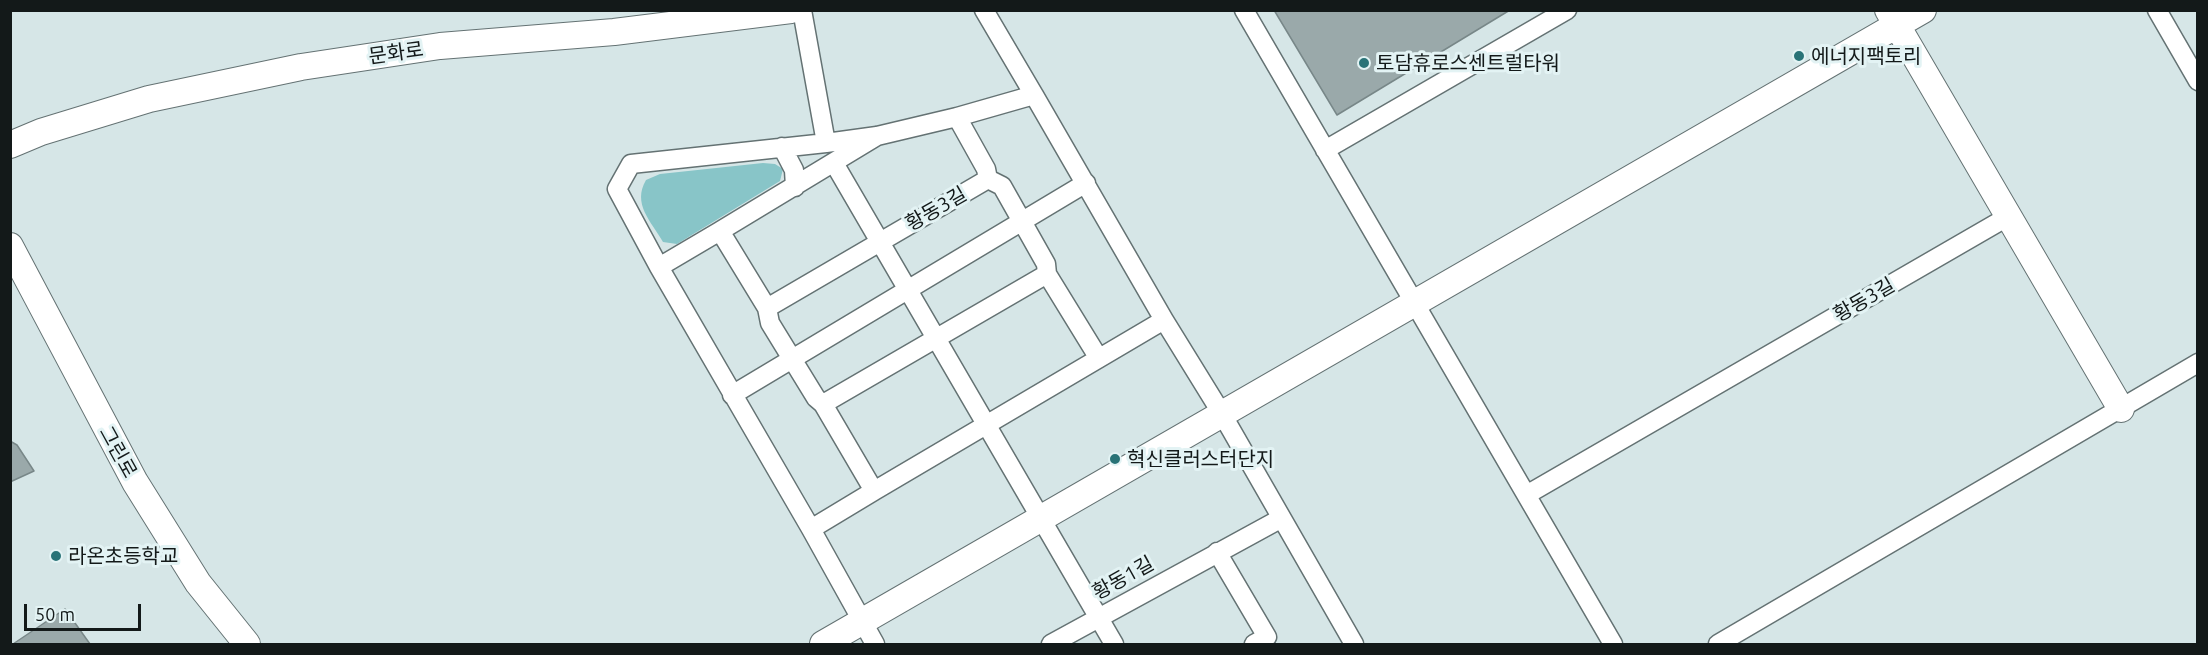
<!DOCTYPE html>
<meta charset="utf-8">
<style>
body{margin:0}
#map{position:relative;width:2208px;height:655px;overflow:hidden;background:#d6e6e7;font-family:Ubuntu,sans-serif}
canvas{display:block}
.frame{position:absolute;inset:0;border:12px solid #131919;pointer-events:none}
.scale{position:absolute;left:24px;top:604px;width:117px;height:27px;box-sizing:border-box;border:3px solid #131919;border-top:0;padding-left:8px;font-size:18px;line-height:21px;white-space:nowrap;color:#131919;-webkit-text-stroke:4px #e3f3f4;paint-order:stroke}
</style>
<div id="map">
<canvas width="2208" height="655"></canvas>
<div class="frame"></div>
<div class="scale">50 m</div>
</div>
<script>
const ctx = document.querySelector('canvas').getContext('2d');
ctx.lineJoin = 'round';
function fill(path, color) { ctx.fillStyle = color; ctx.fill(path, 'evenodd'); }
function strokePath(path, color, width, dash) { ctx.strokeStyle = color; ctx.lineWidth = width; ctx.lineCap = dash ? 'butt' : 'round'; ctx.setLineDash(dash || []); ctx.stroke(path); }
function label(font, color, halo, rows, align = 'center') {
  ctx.font = font + ' Ubuntu,"Noto Sans KR",sans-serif'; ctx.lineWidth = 6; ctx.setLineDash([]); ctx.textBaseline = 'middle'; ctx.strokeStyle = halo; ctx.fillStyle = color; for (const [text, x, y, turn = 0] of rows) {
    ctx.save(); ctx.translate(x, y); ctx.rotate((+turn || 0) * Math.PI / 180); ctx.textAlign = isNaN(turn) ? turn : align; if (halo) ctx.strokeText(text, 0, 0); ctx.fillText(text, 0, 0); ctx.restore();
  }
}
const green = new Path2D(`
 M 763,163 L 775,164 L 783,169 L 780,181 L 677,244 L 663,242 C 651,221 632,204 646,180 L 660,174 Z`);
const building = new Path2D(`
 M 1274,10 L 1510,10 L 1337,115 Z
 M 10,441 L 17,445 L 34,471 L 10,482 Z
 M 65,609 L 90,644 L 13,644 Z`);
const street = new Path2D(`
 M 802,10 L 826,143
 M 984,10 L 1034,95
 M 1244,10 L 1613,644
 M 2157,10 L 2198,81
 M 877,136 L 720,231 L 767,308 L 988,179 L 986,169 L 957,117 L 1034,95 L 1164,320
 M 782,147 L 794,170 L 795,187
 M 1325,150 L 1567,10
 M 834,163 L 1114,644
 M 988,179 L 1002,186 L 1046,264 L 1047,274 L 1098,357
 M 659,267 L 720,231
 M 1047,274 L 823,404 L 874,491 L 1164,320 L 1222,414 L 1354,644
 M 767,308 L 770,323 L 816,398 L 823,404
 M 732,395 L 1086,183
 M 1528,494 L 2009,216
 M 811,529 L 874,491
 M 1217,552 L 1267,637 L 1254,644
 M 875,644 L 811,529 L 659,267 L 617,189 L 631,164 L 826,143 L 877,136 L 957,117
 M 1051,644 L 1280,519
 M 1718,644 L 2198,363`);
const secondary = new Path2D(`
 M 1888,10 L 2121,409
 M 10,145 L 41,132 L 149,99 L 301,67 L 440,46 L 614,32 L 791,10
 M 10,246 L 135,482 L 198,583 L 247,644
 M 823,644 L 1923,10`);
const markers = [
 [1799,56,6,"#297377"],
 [1364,63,6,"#297377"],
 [1115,459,6,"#297377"],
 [56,556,6,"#297377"]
];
const streetNames = [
 ["문화로",396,53,-8],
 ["황동3길",936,209,-30],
 ["황동3길",1864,300,-30],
 ["그린로",118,452,61],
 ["황동1길",1123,578,-29]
];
const poiNames = [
 ["에너지팩토리",1811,56],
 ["토담휴로스센트럴타워",1376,63],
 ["혁신클러스터단지",1127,459],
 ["라온초등학교",68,556]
];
fill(green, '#88c5c8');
fill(building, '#9aa9aa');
strokePath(building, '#788788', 1.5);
strokePath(street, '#647273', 21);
strokePath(secondary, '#647273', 28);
strokePath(street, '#fff', 18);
strokePath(secondary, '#fff', 26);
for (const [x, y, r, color] of markers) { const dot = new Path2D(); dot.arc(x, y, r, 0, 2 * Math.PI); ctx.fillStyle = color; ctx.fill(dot); strokePath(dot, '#e3f3f4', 2); }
label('20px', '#131919', '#e3f3f4', streetNames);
label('20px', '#131919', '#e3f3f4', poiNames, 'left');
</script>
